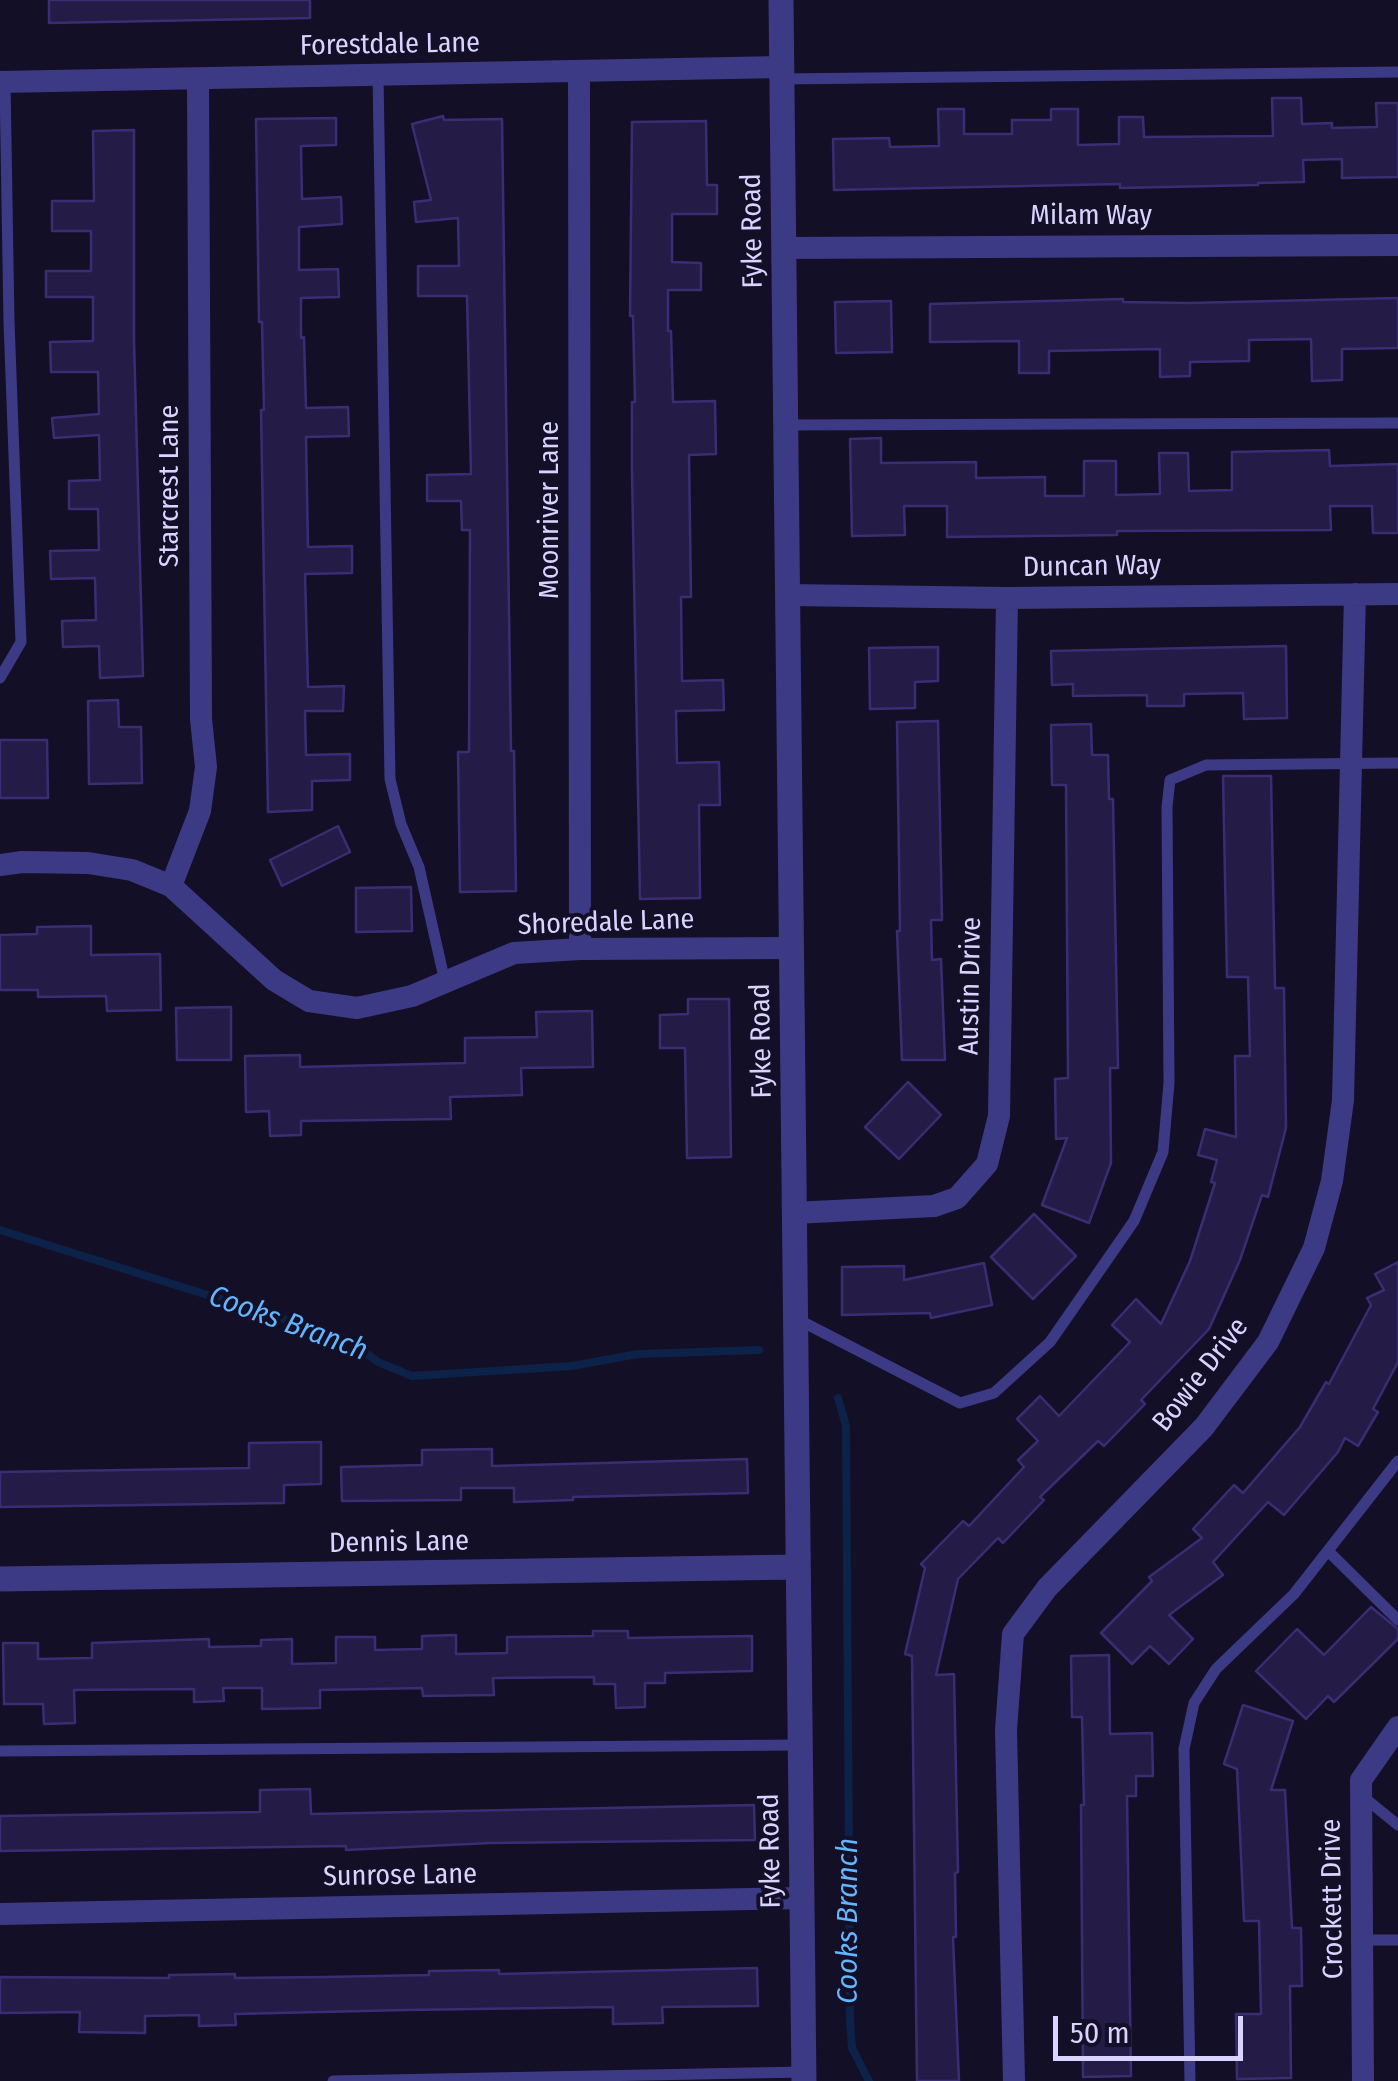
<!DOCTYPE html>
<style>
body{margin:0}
#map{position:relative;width:1398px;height:2081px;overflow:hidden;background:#130f26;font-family:"Fira Sans Condensed",sans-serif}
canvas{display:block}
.scale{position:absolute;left:1053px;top:2016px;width:190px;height:45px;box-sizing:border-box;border:5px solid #d9d4ff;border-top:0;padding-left:12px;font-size:30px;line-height:35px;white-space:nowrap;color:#d9d4ff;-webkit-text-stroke:8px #130f26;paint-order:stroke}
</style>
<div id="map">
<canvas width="1398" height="2081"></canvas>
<div class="scale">50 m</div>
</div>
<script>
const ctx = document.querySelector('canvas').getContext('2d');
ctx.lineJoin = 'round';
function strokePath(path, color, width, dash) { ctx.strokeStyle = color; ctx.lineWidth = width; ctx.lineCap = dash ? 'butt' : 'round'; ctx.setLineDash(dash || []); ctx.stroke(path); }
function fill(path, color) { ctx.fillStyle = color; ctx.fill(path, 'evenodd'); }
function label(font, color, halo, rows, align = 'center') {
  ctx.font = font + ' "Fira Sans Condensed",sans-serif'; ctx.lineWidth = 8; ctx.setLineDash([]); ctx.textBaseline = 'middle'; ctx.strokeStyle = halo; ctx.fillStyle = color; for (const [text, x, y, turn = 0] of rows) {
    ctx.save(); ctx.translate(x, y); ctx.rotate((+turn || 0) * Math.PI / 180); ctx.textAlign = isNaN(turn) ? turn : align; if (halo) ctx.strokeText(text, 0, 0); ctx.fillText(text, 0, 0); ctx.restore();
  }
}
const stream = new Path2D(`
 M 0,1230 L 348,1339 L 378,1362 L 412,1376 L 572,1366 L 638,1354 L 759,1350
 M 838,1398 L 846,1426 L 850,2021 L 852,2048 L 869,2081`);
const building = new Path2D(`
 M 49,0 L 310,0 L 310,18 L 49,23 Z
 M 1272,98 L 1301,98 L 1302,124 L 1332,123 L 1332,128 L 1377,127 L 1376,103 L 1398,103 L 1398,177 L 1342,178 L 1342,159 L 1303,160 L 1304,182 L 1258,183 L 1258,185 L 1120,188 L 1120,184 L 834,190 L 833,139 L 889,138 L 890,147 L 939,146 L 938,109 L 964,109 L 964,134 L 1012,134 L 1012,120 L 1051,120 L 1051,109 L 1078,109 L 1078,145 L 1119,144 L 1119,117 L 1143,117 L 1144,137 L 1273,136 Z
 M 443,116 L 444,120 L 502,119 L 511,751 L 514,751 L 516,891 L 460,892 L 458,752 L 469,752 L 470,530 L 462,530 L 461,501 L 427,501 L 427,475 L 471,474 L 467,296 L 418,296 L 418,266 L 459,266 L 458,218 L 416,222 L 414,202 L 431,200 L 412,124 Z
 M 336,118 L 336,145 L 301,146 L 302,199 L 341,197 L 342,224 L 299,227 L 299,270 L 338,269 L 339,297 L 301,298 L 301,338 L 304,337 L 306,408 L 348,407 L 349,436 L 306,437 L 308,547 L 352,546 L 352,573 L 305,574 L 308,687 L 344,686 L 343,711 L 305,711 L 306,755 L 350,754 L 350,780 L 312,781 L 312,810 L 268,812 L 261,410 L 264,410 L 262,322 L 259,322 L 256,119 Z
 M 706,121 L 707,185 L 717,185 L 717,214 L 672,214 L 672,262 L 701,263 L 701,290 L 668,290 L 668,331 L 671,331 L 673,402 L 715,401 L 716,454 L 689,455 L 691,597 L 681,597 L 682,681 L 723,680 L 724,710 L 676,711 L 677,763 L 719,762 L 720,805 L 699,805 L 700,898 L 640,899 L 632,472 L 632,402 L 635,402 L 633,316 L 630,316 L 632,122 Z
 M 134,130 L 134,340 L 143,676 L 100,678 L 99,646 L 63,647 L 62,621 L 96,620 L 95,578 L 51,579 L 50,551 L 99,550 L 98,509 L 69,509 L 69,481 L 100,480 L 99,435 L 54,438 L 52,418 L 99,414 L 98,372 L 51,372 L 50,342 L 93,341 L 93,297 L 46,297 L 46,271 L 91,271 L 91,231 L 52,231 L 52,201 L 94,201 L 93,131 Z
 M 1398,298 L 1398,348 L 1342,349 L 1342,380 L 1312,381 L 1311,339 L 1249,340 L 1249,361 L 1190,362 L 1190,376 L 1160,377 L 1160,349 L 1049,351 L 1049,373 L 1019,373 L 1019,341 L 930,342 L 930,304 L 1123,299 L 1123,302 L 1189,303 Z
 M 891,301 L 892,352 L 836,353 L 835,302 Z
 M 881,438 L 881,463 L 976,462 L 976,478 L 1045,477 L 1045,496 L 1084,496 L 1084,461 L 1116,461 L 1116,495 L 1160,494 L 1159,453 L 1188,453 L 1189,491 L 1232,490 L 1232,452 L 1329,450 L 1330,466 L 1398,464 L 1398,533 L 1373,533 L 1372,506 L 1330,506 L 1331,530 L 1117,531 L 1117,535 L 947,537 L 947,506 L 904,506 L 905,535 L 852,536 L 850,439 Z
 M 1286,646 L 1287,718 L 1244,719 L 1243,693 L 1184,694 L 1184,706 L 1147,706 L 1147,695 L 1073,696 L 1073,684 L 1052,685 L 1051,651 Z
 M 938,647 L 938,681 L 915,682 L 915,708 L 870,709 L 869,648 Z
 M 118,700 L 119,727 L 141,727 L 142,783 L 89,784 L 88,701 Z
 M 938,721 L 942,920 L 931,920 L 932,960 L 941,959 L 945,1060 L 902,1060 L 897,931 L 900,931 L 897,722 Z
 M 1091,724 L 1092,755 L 1108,755 L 1109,799 L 1113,799 L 1118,1068 L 1110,1068 L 1111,1163 L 1089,1223 L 1042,1205 L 1067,1138 L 1056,1139 L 1055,1079 L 1068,1078 L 1066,785 L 1052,785 L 1051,725 Z
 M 0,740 L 47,740 L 48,798 L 0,798 Z
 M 1223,776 L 1271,776 L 1275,988 L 1284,988 L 1286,1128 L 1268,1197 L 1262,1195 L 1240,1260 L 1209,1329 L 1141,1400 L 1145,1404 L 1104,1446 L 1098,1441 L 1040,1497 L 1044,1500 L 1003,1543 L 998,1538 L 958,1579 L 936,1675 L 954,1674 L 958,1872 L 955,1873 L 956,1937 L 953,1937 L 959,2081 L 917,2081 L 912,1656 L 905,1654 L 925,1568 L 921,1564 L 963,1521 L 969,1526 L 1024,1467 L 1018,1460 L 1038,1441 L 1017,1419 L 1040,1396 L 1059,1416 L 1130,1342 L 1112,1325 L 1136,1299 L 1161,1324 L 1190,1261 L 1215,1183 L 1211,1182 L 1217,1160 L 1198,1155 L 1205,1129 L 1236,1137 L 1235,1056 L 1250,1056 L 1248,977 L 1227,977 Z
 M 338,826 L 350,852 L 282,886 L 270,860 Z
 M 411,887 L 412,931 L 356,932 L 356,888 Z
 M 91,926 L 91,955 L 160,954 L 161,1010 L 107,1011 L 106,996 L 38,997 L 38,990 L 0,990 L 0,935 L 37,934 L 37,927 Z
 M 688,999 L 729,999 L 731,1157 L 687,1158 L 685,1048 L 660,1048 L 660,1015 L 688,1014 Z
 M 231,1007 L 231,1060 L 177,1060 L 176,1008 Z
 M 592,1011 L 593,1067 L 521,1068 L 522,1095 L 450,1097 L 451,1119 L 301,1121 L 301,1135 L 270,1136 L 269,1111 L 246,1112 L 245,1056 L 300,1055 L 300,1067 L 465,1063 L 465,1038 L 537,1037 L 536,1012 Z
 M 908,1082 L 941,1115 L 899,1159 L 865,1127 Z
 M 1034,1214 L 1076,1256 L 1033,1299 L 991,1257 Z
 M 1398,1262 L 1398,1362 L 1373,1409 L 1378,1412 L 1358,1446 L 1345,1438 L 1338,1452 L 1284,1515 L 1268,1502 L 1213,1562 L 1223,1575 L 1169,1615 L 1193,1639 L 1169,1664 L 1150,1646 L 1132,1664 L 1101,1633 L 1152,1581 L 1149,1577 L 1202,1538 L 1193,1529 L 1234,1485 L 1243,1493 L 1300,1427 L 1326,1382 L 1329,1384 L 1371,1305 L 1367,1298 L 1384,1290 L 1375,1274 Z
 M 984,1263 L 992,1305 L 931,1318 L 930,1313 L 842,1315 L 842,1267 L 904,1266 L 904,1280 Z
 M 321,1442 L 321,1484 L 284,1485 L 284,1503 L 0,1507 L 0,1472 L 249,1468 L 249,1443 Z
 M 492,1449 L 492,1466 L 747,1459 L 748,1493 L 573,1497 L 573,1500 L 514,1502 L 514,1488 L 461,1488 L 461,1500 L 342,1501 L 341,1467 L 422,1465 L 422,1450 Z
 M 1371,1607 L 1398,1629 L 1398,1639 L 1334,1702 L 1328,1696 L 1306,1719 L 1256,1671 L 1297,1629 L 1324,1655 Z
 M 593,1631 L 628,1631 L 628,1638 L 752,1636 L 752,1671 L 665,1673 L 665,1683 L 645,1683 L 645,1707 L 616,1708 L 615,1684 L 594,1684 L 594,1677 L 493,1678 L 494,1695 L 423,1696 L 422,1688 L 320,1690 L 320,1708 L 262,1709 L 262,1688 L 223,1688 L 224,1701 L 194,1702 L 194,1689 L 74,1690 L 75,1723 L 44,1724 L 43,1704 L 4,1704 L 3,1643 L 38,1643 L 38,1659 L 92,1658 L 92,1643 L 209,1639 L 209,1647 L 261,1646 L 261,1640 L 292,1639 L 292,1664 L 336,1663 L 336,1637 L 375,1637 L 375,1650 L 422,1649 L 422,1636 L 456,1635 L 456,1654 L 507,1653 L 507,1637 L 593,1636 Z
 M 1109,1655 L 1110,1734 L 1152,1733 L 1153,1776 L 1136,1776 L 1136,1796 L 1127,1796 L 1131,2076 L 1083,2077 L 1081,1805 L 1084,1805 L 1082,1717 L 1072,1717 L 1071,1656 Z
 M 1243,1705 L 1293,1721 L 1271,1790 L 1285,1790 L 1292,1928 L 1301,1928 L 1302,1986 L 1290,1986 L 1291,2078 L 1237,2079 L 1236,2014 L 1261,2014 L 1259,1921 L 1244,1921 L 1237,1769 L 1224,1764 Z
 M 310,1789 L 311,1814 L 754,1805 L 755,1840 L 490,1843 L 346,1850 L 346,1846 L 0,1851 L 0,1816 L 260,1812 L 260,1790 Z
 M 757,1968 L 758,2006 L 662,2007 L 663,2023 L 613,2024 L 613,2007 L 406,2010 L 235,2014 L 236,2025 L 199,2026 L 199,2015 L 145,2016 L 145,2033 L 79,2032 L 80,2012 L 0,2013 L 0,1977 L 169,1978 L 169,1975 L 235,1974 L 235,1978 L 324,1977 L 429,1975 L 429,1971 L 499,1970 L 499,1974 Z`);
const service = new Path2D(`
 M 378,76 L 390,779 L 401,824 L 419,867 L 445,982
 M 781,79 L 1398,72
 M 787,425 L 1398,423
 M 0,678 L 21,642 L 9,322 L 5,82
 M 797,1319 L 960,1403 L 994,1393 L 1050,1342 L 1134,1221 L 1163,1152 L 1169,1083 L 1167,807 L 1170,780 L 1206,765 L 1398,763
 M 1328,1551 L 1398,1620
 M 0,1751 L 800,1745
 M 1361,1795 L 1398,1825
 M 1364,1940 L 1398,1940
 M 333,2081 L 803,2072
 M 1190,2081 L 1184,1749 L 1194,1703 L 1216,1669 L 1294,1594 L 1398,1461`);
const minor = new Path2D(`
 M 579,71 L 580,949
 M 0,82 L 782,67
 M 783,248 L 1398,245
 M 787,595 L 1007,598 L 1398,594
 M 0,865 L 22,862 L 88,863 L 132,870 L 171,886 L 274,980 L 309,1001 L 357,1008 L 412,996 L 514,953 L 580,949 L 791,948
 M 171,886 L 200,811 L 206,767 L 201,719 L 198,80
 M 794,1213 L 934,1206 L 957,1198 L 987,1164 L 999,1116 L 1007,598
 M 0,1914 L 802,1898
 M 1014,2081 L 1006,1730 L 1013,1634 L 1047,1588 L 1204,1427 L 1268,1342 L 1314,1248 L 1332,1181 L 1343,1100 L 1355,594
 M 1363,2081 L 1361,1780 L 1398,1727`);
const tertiary = new Path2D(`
 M 781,0 L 804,2081
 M 0,1579 L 798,1567`);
const streetNames = [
 ["Forestdale Lane",390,45,-1],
 ["Milam Way",1091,216],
 ["Fyke Road",753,231,-91],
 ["Starcrest Lane",170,486,-90],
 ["Moonriver Lane",550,510,-90],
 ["Duncan Way",1092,567,-1],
 ["Shoredale Lane",606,923,-2],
 ["Austin Drive",971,986,-89],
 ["Fyke Road",762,1041,-91],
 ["Bowie Drive",1201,1375,-52],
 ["Dennis Lane",399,1543,-1],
 ["Fyke Road",771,1851,-91],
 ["Sunrose Lane",400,1876,-1],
 ["Crockett Drive",1333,1899,-91]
];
const waterNames = [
 ["Cooks Branch",288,1324,20],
 ["Cooks Branch",849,1921,-90]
];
strokePath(stream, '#0c2248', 8);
fill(building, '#241b47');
strokePath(building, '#3b2d73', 2.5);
strokePath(service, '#3d3a85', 11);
strokePath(minor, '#3d3a85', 22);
strokePath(tertiary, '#3d3a85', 25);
label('28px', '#d9d4ff', '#130f26', streetNames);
label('italic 30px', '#62b6ff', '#130f26', waterNames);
</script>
